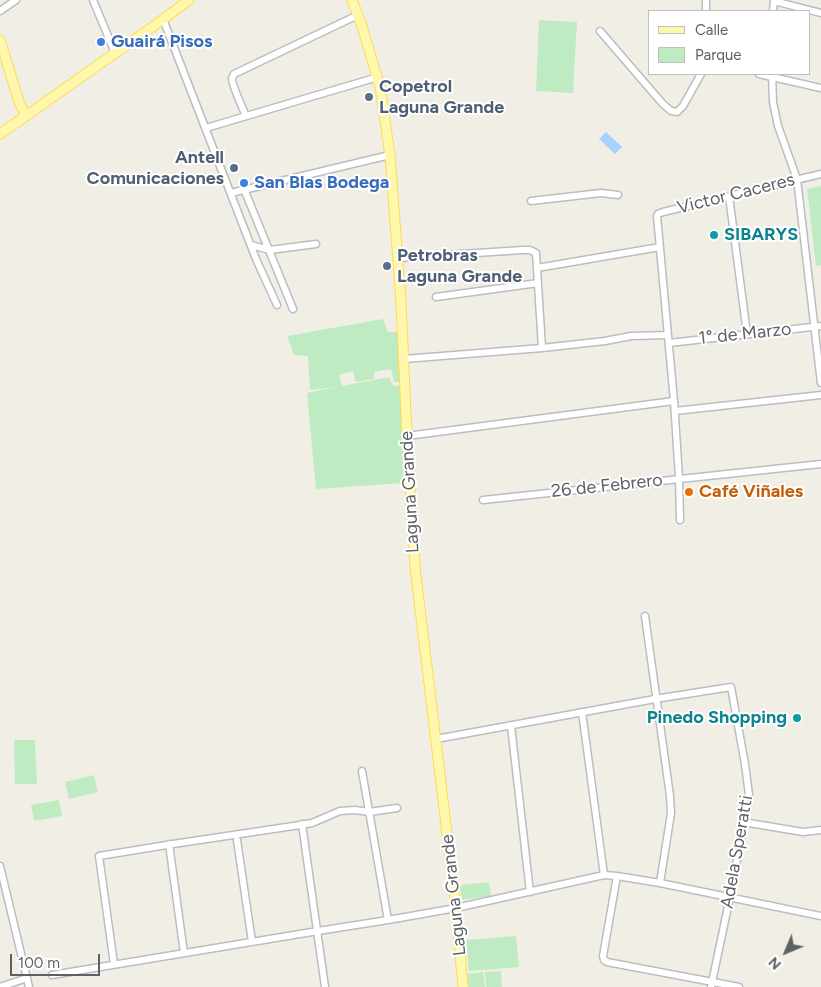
<!DOCTYPE html>
<meta charset="utf-8">
<style>
body{margin:0}
#map{position:relative;width:821px;height:987px;overflow:hidden;background:#f1efe5;font-family:Figtree,sans-serif}
canvas{display:block}
.legend{position:absolute;left:648px;top:10px;width:162px;height:65px;box-sizing:border-box;background:#fff;border:1px solid #bec0c2;margin:0;padding:6px 9px;list-style:none;font-size:15px;color:#5d6167}
.legend li{display:flex;align-items:center;gap:10px;height:25px}
.legend b{width:25px;border:1px solid #bec0c2}
.north{position:absolute;left:761px;top:927px;width:50px;height:50px;-webkit-text-stroke:4px #fff;paint-order:stroke;rotate:225deg;font-size:14px;font-weight:700;line-height:20px;text-align:center;color:#5d6167}
.north::after{content:'';display:block;margin:auto;width:18px;height:22px;background:#5d6167;clip-path:polygon(50% 0,100% 100%,50% 72%,0 100%)}
.scale{position:absolute;left:10px;top:954px;width:90px;height:22px;box-sizing:border-box;border:2px solid #5d6167;border-top:0;padding-left:6px;font-size:15px;line-height:18px;white-space:nowrap;color:#5d6167;-webkit-text-stroke:4px #fff;paint-order:stroke}
</style>
<div id="map">
<canvas width="821" height="987"></canvas>
<ul class="legend">
<li><b style="height:6px;background:#fff8ac"></b>Calle</li>
<li><b style="height:14px;background:#bfebc3"></b>Parque</li>
</ul>
<div class="north">N</div>
<div class="scale">100 m</div>
</div>
<script>
const ctx = document.querySelector('canvas').getContext('2d');
ctx.lineJoin = 'round';
function fill(path, color) { ctx.fillStyle = color; ctx.fill(path, 'evenodd'); }
function strokePath(path, color, width, dash) { ctx.strokeStyle = color; ctx.lineWidth = width; ctx.lineCap = dash ? 'butt' : 'round'; ctx.setLineDash(dash || []); ctx.stroke(path); }
function label(font, color, halo, rows, align = 'center') {
  ctx.font = font + ' Figtree,sans-serif'; ctx.lineWidth = 4; ctx.setLineDash([]); ctx.textBaseline = 'middle'; ctx.strokeStyle = halo; ctx.fillStyle = color; for (const [text, x, y, turn = 0] of rows) {
    ctx.save(); ctx.translate(x, y); ctx.rotate((+turn || 0) * Math.PI / 180); ctx.textAlign = isNaN(turn) ? turn : align; if (halo) ctx.strokeText(text, 0, 0); ctx.fillText(text, 0, 0); ctx.restore();
  }
}
const green = new Path2D(`
 M 539,20 L 577,22 L 573,93 L 536,91 Z
 M 821,186 L 821,265 L 816,266 L 807,189 Z
 M 383,319 L 388,332 L 396,332 L 400,340 L 402,382 L 394,382 L 391,369 L 374,372 L 374,379 L 356,382 L 353,371 L 339,375 L 342,386 L 389,377 L 393,386 L 402,386 L 404,483 L 316,489 L 307,393 L 335,387 L 310,390 L 308,356 L 294,355 L 287,336 Z
 M 14,740 L 35,740 L 37,784 L 15,784 Z
 M 94,775 L 98,792 L 69,799 L 65,782 Z
 M 59,800 L 62,816 L 34,821 L 31,805 Z
 M 489,882 L 491,896 L 462,900 L 460,885 Z
 M 516,936 L 519,967 L 469,971 L 466,940 Z
 M 501,971 L 502,987 L 486,987 L 485,972 Z
 M 483,972 L 485,987 L 469,987 L 467,974 Z`);
const water = new Path2D(`
 M 606,132 L 622,147 L 615,154 L 599,139 Z`);
const minor = new Path2D(`
 M 93,0 L 115,53
 M 774,1 L 821,13
 M 0,11 L 16,0
 M 706,11 L 706,0
 M 773,11 L 774,0
 M 163,19 L 256,259 L 277,305
 M 600,31 L 662,103 L 671,111 L 677,112 L 683,106 L 701,74
 M 759,74 L 821,88
 M 772,74 L 773,102 L 778,126 L 797,179 L 821,383
 M 246,116 C 243,109 231,83 232,78 C 233,76 234,75 234,74 L 358,15
 M 206,128 L 378,77
 M 244,189 L 293,309
 M 231,193 L 390,155
 M 729,196 L 747,334
 M 531,201 L 601,193 L 618,195
 M 251,245 L 270,250 L 316,244
 M 398,258 L 523,250 L 530,250 L 536,253 L 542,348
 M 537,268 L 660,247
 M 436,297 L 538,283
 M 669,343 L 821,326
 M 404,359 L 542,348 L 605,341 L 631,336 L 668,335
 M 675,411 L 821,395
 M 407,436 L 674,401
 M 483,500 L 821,464
 M 680,520 L 679,478 L 674,401 L 657,216 L 658,214 L 663,212 L 821,174
 M 645,616 L 670,796 L 671,813 L 660,883
 M 582,712 L 604,875
 M 511,726 L 530,892
 M 436,739 L 655,699 L 731,687 L 745,764 L 749,795 L 730,897 L 711,987
 M 362,771 L 388,920
 M 743,822 L 803,832 L 821,830
 M 302,824 L 325,987
 M 237,840 L 252,942
 M 169,844 L 184,953
 M 0,866 L 29,987
 M 617,876 L 603,956 L 604,960 L 607,962 L 739,987
 M 114,964 L 99,856 L 173,844 L 300,825 L 312,823 L 340,811 L 355,810 L 369,812 L 397,808
 M 52,975 L 318,931 L 388,920 L 456,908 L 604,875 L 617,876 L 660,883 L 821,916
 M 0,987 L 27,978`);
const major = new Path2D(`
 M 352,0 L 361,23 L 380,87 L 390,155 L 401,302 L 407,436 L 415,567 L 456,908 L 463,987
 M 0,40 L 19,102 L 26,116
 M 0,134 L 151,28 L 189,0`);
const markers = [
 [101,42,5,"#3f7fe0"],
 [369,97,5,"#5c6f8a"],
 [234,168,5,"#5c6f8a"],
 [244,183,5,"#3f7fe0"],
 [714,235,5,"#0f9aa8"],
 [387,266,5,"#5c6f8a"],
 [689,492,5,"#e8710a"],
 [797,718,5,"#0f9aa8"]
];
const shopNames = [
 ["Guairá Pisos",111,42],
 ["San Blas Bodega",254,183]
];
const serviceNames = [
 ["Copetrol",379,87],
 ["Laguna Grande",379,108],
 ["Antell",224,158,"right"],
 ["Comunicaciones",224,179,"right"],
 ["Petrobras",397,256],
 ["Laguna Grande",397,277]
];
const streetNames = [
 ["Victor Caceres",736,194,-14],
 ["1° de Marzo",745,334,-6],
 ["26 de Febrero",607,486,-6],
 ["Laguna Grande",410,492,-93],
 ["Adela Speratti",737,852,-80],
 ["Laguna Grande",454,895,-96]
];
const cultureNames = [
 ["SIBARYS",724,235],
 ["Pinedo Shopping",787,718,"right"]
];
const foodNames = [
 ["Café Viñales",699,492]
];
fill(green, '#bfebc3');
fill(water, '#a7d2ff');
strokePath(minor, '#babdc2', 9);
strokePath(major, '#ffdb50', 11);
strokePath(minor, '#fff', 6);
strokePath(major, '#fff8ac', 9);
for (const [x, y, r, color] of markers) { const dot = new Path2D(); dot.arc(x, y, r, 0, 2 * Math.PI); ctx.fillStyle = color; ctx.fill(dot); strokePath(dot, '#fff', 2); }
label('bold 18px', '#366cbe', '#fff', shopNames, 'left');
label('bold 18px', '#4e5e75', '#fff', serviceNames, 'left');
label('18px', '#5d6167', '#fff', streetNames);
label('bold 18px', '#0d838f', '#fff', cultureNames, 'left');
label('bold 18px', '#c56008', '#fff', foodNames, 'left');
</script>
